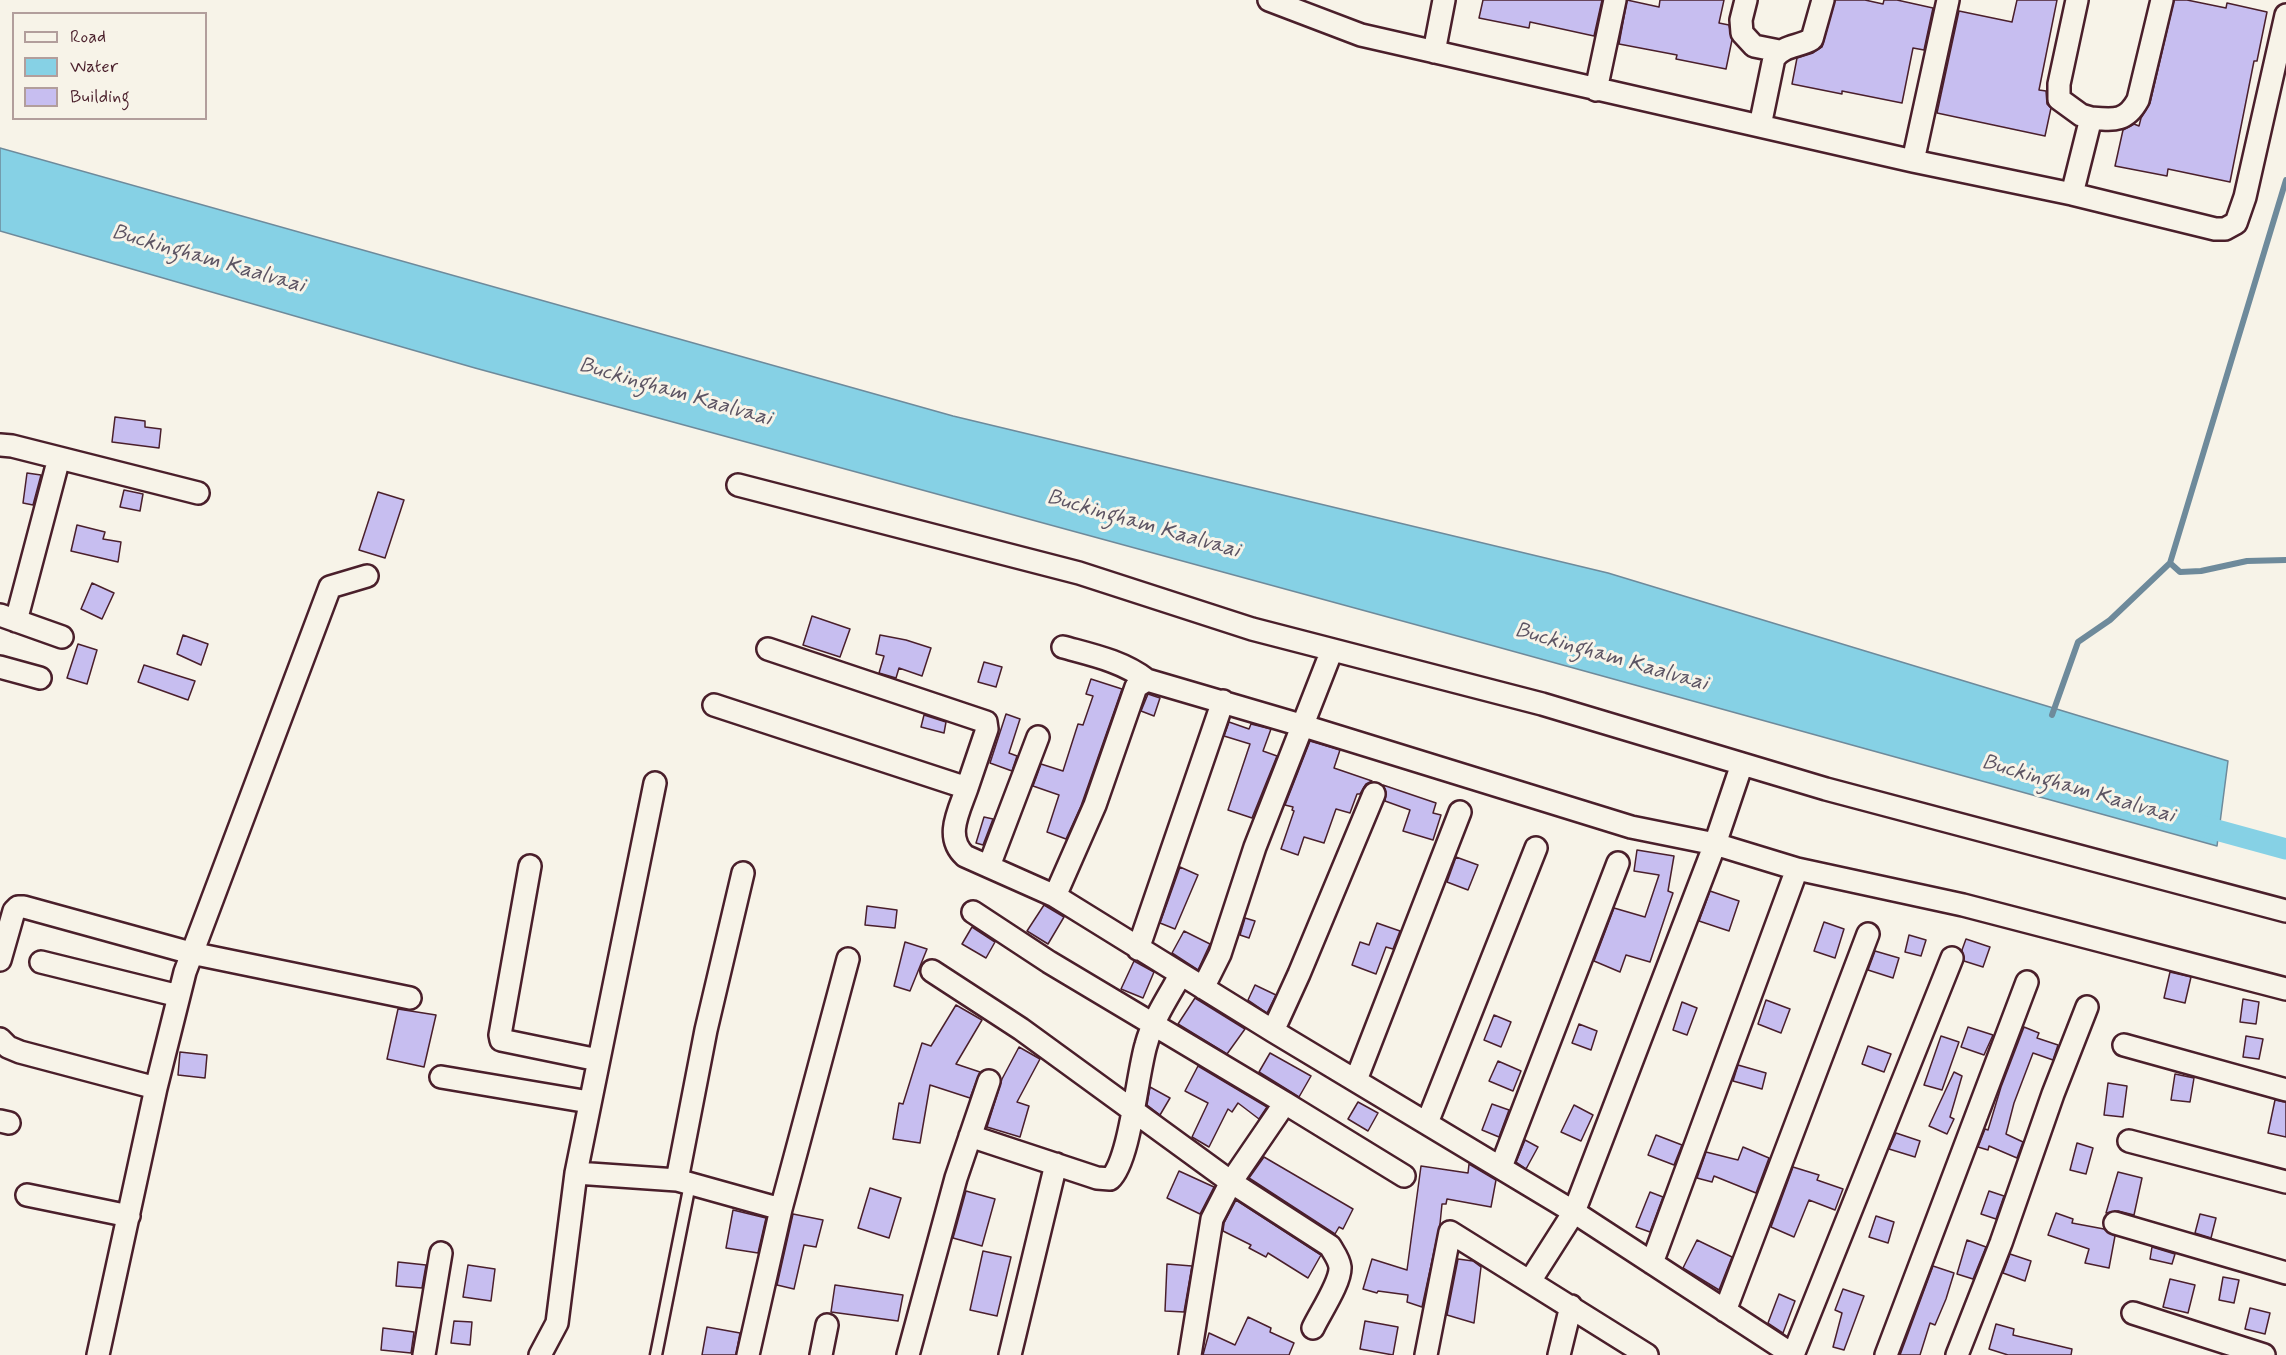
<!DOCTYPE html>
<style>
body{margin:0}
#map{position:relative;width:2286px;height:1355px;overflow:hidden;background:#f7f3e8;font-family:Mynerve,sans-serif}
canvas{display:block}
.legend{position:absolute;left:12px;top:12px;width:195px;height:108px;box-sizing:border-box;background:#f7f3e8;border:2px solid #b29e9c;margin:0;padding:8px 10px;list-style:none;font-size:18px;color:#4a1f2b}
.legend li{display:flex;align-items:center;gap:12px;height:30px}
.legend b{width:30px;border:2px solid #b29e9c}
</style>
<div id="map">
<canvas width="2286" height="1355"></canvas>
<ul class="legend">
<li><b style="height:8px;background:#f7f3e8"></b>Road</li>
<li><b style="height:16px;background:#86d1e5"></b>Water</li>
<li><b style="height:16px;background:#c7bef0"></b>Building</li>
</ul>
</div>
<script>
const ctx = document.querySelector('canvas').getContext('2d');
ctx.lineJoin = 'round';
function fill(path, color) { ctx.fillStyle = color; ctx.fill(path, 'evenodd'); }
function strokePath(path, color, width, dash) { ctx.strokeStyle = color; ctx.lineWidth = width; ctx.lineCap = dash ? 'butt' : 'round'; ctx.setLineDash(dash || []); ctx.stroke(path); }
function label(font, color, halo, rows, align = 'center') {
  ctx.font = font + ' Mynerve,sans-serif'; ctx.lineWidth = 6; ctx.setLineDash([]); ctx.textBaseline = 'middle'; ctx.strokeStyle = halo; ctx.fillStyle = color; for (const [text, x, y, turn = 0] of rows) {
    ctx.save(); ctx.translate(x, y); ctx.rotate((+turn || 0) * Math.PI / 180); ctx.textAlign = isNaN(turn) ? turn : align; if (halo) ctx.strokeText(text, 0, 0); ctx.fillText(text, 0, 0); ctx.restore();
  }
}
const water = new Path2D(`
 M 0,148 L 953,416 L 1608,573 L 2228,761 L 2217,846 L 1494,646 L 475,368 L 0,231 Z`);
const stream = new Path2D(`
 M 2170,563 L 2180,572 L 2201,571 L 2247,561 L 2286,560
 M 2052,715 L 2078,642 L 2110,620 L 2170,563 L 2286,180`);
const canal = new Path2D(`
 M 2191,823 L 2286,849`);
const building = new Path2D(`
 M 1483,0 L 1602,0 L 1594,36 L 1530,22 L 1529,28 L 1479,18 Z
 M 1627,0 L 1659,7 L 1660,0 L 1724,0 L 1719,23 L 1729,25 L 1732,40 L 1726,69 L 1676,59 L 1677,55 L 1619,44 Z
 M 1835,0 L 1865,0 L 1883,4 L 1884,0 L 1897,0 L 1933,8 L 1924,50 L 1913,48 L 1902,103 L 1842,91 L 1842,94 L 1792,84 L 1797,58 L 1813,53 L 1822,47 Z
 M 2017,0 L 2057,0 L 2039,90 L 2046,91 L 2047,104 L 2051,108 L 2045,136 L 1937,113 L 1959,11 L 2012,22 Z
 M 2174,0 L 2187,0 L 2226,8 L 2227,3 L 2267,12 L 2257,61 L 2254,61 L 2230,182 L 2168,169 L 2167,176 L 2115,166 L 2123,130 L 2134,124 L 2139,126 L 2141,118 L 2150,103 Z
 M 115,417 L 145,421 L 145,427 L 161,429 L 159,448 L 112,442 Z
 M 27,473 L 41,475 L 33,505 L 23,503 Z
 M 124,490 L 143,494 L 140,511 L 120,507 Z
 M 378,492 L 404,500 L 385,558 L 359,550 Z
 M 77,525 L 105,532 L 103,539 L 121,542 L 118,562 L 71,551 Z
 M 92,583 L 114,593 L 102,619 L 81,609 Z
 M 812,616 L 850,629 L 840,657 L 803,645 Z
 M 183,635 L 208,644 L 201,665 L 177,654 Z
 M 880,635 L 906,640 L 931,648 L 922,676 L 899,668 L 896,678 L 879,673 L 884,656 L 876,654 Z
 M 78,644 L 97,650 L 87,684 L 67,678 Z
 M 984,662 L 1002,667 L 996,687 L 978,682 Z
 M 144,665 L 195,681 L 188,700 L 138,682 Z
 M 1091,679 L 1122,689 L 1081,806 L 1066,839 L 1047,832 L 1059,795 L 1033,786 L 1041,764 L 1063,771 L 1078,724 L 1083,725 L 1093,696 L 1086,694 Z
 M 1148,694 L 1160,698 L 1154,716 L 1141,711 Z
 M 1006,714 L 1020,719 L 1009,753 L 1017,756 L 1012,771 L 990,763 Z
 M 924,715 L 946,722 L 944,733 L 921,727 Z
 M 1229,722 L 1249,729 L 1251,724 L 1271,729 L 1263,751 L 1277,756 L 1252,818 L 1228,810 L 1250,744 L 1224,736 Z
 M 1310,741 L 1340,750 L 1334,768 L 1372,781 L 1366,784 L 1360,794 L 1357,794 L 1350,813 L 1336,809 L 1324,843 L 1304,837 L 1298,855 L 1281,849 L 1294,811 L 1292,810 L 1293,807 L 1285,805 Z
 M 1383,785 L 1436,803 L 1433,813 L 1441,815 L 1433,840 L 1403,831 L 1410,810 L 1385,801 L 1386,792 Z
 M 984,817 L 993,819 L 983,845 L 976,843 Z
 M 1637,850 L 1674,856 L 1668,891 L 1673,893 L 1650,962 L 1626,955 L 1620,972 L 1594,961 L 1614,908 L 1645,917 L 1659,875 L 1634,871 Z
 M 1456,857 L 1478,865 L 1468,890 L 1447,882 Z
 M 1180,867 L 1198,875 L 1175,929 L 1160,923 Z
 M 1710,891 L 1739,901 L 1729,931 L 1699,921 Z
 M 1044,905 L 1064,917 L 1048,944 L 1027,931 Z
 M 867,906 L 897,910 L 895,928 L 865,925 Z
 M 1245,918 L 1255,921 L 1249,938 L 1240,935 Z
 M 1824,922 L 1844,929 L 1835,958 L 1814,951 Z
 M 1377,923 L 1400,931 L 1393,949 L 1386,947 L 1376,974 L 1352,965 L 1360,942 L 1369,945 Z
 M 972,927 L 995,942 L 986,958 L 962,944 Z
 M 1184,931 L 1210,944 L 1198,970 L 1172,953 Z
 M 1909,935 L 1926,940 L 1921,956 L 1905,952 Z
 M 1966,939 L 1990,947 L 1983,967 L 1964,961 L 1962,950 Z
 M 905,942 L 927,949 L 910,991 L 894,986 Z
 M 1875,951 L 1899,958 L 1893,978 L 1868,970 Z
 M 1134,961 L 1154,972 L 1143,998 L 1121,989 Z
 M 2170,972 L 2191,977 L 2185,1003 L 2164,998 Z
 M 1255,985 L 1276,995 L 1267,1013 L 1248,1000 Z
 M 1195,998 L 1245,1029 L 1227,1054 L 1178,1024 Z
 M 2243,999 L 2259,1002 L 2256,1024 L 2240,1022 Z
 M 1766,1000 L 1790,1009 L 1781,1033 L 1758,1024 Z
 M 1682,1002 L 1697,1008 L 1687,1035 L 1673,1030 Z
 M 956,1005 L 982,1020 L 956,1064 L 980,1072 L 970,1098 L 930,1085 L 920,1143 L 893,1139 L 899,1103 L 903,1104 L 922,1043 L 931,1046 Z
 M 398,1009 L 436,1015 L 424,1067 L 387,1059 Z
 M 1494,1015 L 1511,1022 L 1501,1047 L 1484,1040 Z
 M 1579,1024 L 1597,1031 L 1591,1050 L 1572,1043 Z
 M 1968,1027 L 1993,1035 L 1984,1055 L 1961,1047 Z
 M 2024,1027 L 2039,1033 L 2037,1038 L 2058,1045 L 2053,1060 L 2033,1053 L 2014,1103 L 2006,1134 L 2023,1142 L 2017,1158 L 1989,1146 L 1988,1150 L 1978,1147 L 1985,1129 L 1988,1130 L 2001,1087 Z
 M 1941,1036 L 1959,1042 L 1942,1090 L 1924,1085 Z
 M 2246,1036 L 2263,1039 L 2259,1059 L 2243,1057 Z
 M 1868,1046 L 1891,1054 L 1884,1072 L 1862,1064 Z
 M 1019,1047 L 1040,1059 L 1017,1102 L 1029,1106 L 1020,1137 L 987,1127 L 1002,1079 Z
 M 180,1052 L 207,1055 L 205,1078 L 178,1075 Z
 M 1270,1053 L 1311,1076 L 1299,1097 L 1259,1072 Z
 M 1498,1061 L 1521,1071 L 1513,1091 L 1489,1081 Z
 M 1738,1065 L 1766,1073 L 1762,1089 L 1733,1081 Z
 M 1198,1066 L 1267,1107 L 1259,1119 L 1238,1103 L 1232,1112 L 1228,1109 L 1209,1147 L 1192,1137 L 1208,1103 L 1185,1091 Z
 M 1954,1072 L 1962,1076 L 1950,1117 L 1954,1119 L 1947,1134 L 1929,1126 Z
 M 2175,1074 L 2194,1078 L 2190,1102 L 2171,1100 Z
 M 2108,1083 L 2127,1086 L 2123,1117 L 2104,1115 Z
 M 1150,1087 L 1170,1098 L 1160,1115 L 1147,1105 Z
 M 2275,1100 L 2286,1102 L 2286,1137 L 2268,1133 Z
 M 1358,1102 L 1378,1113 L 1368,1131 L 1348,1119 Z
 M 1492,1104 L 1509,1110 L 1499,1137 L 1482,1130 Z
 M 1574,1105 L 1593,1115 L 1581,1141 L 1561,1132 Z
 M 1896,1133 L 1920,1141 L 1915,1157 L 1889,1149 Z
 M 1656,1135 L 1682,1145 L 1674,1165 L 1648,1155 Z
 M 1525,1140 L 1538,1147 L 1526,1169 L 1516,1162 Z
 M 2077,1143 L 2093,1148 L 2086,1174 L 2070,1170 Z
 M 1743,1147 L 1769,1158 L 1756,1193 L 1714,1176 L 1712,1182 L 1697,1178 L 1706,1152 L 1738,1160 Z
 M 1264,1157 L 1353,1209 L 1343,1229 L 1339,1227 L 1335,1234 L 1249,1178 Z
 M 1469,1164 L 1496,1180 L 1491,1207 L 1447,1199 L 1446,1204 L 1442,1204 L 1440,1224 L 1422,1307 L 1407,1302 L 1408,1295 L 1378,1291 L 1377,1293 L 1363,1289 L 1372,1259 L 1407,1270 L 1421,1166 L 1468,1173 Z
 M 1793,1167 L 1819,1175 L 1817,1180 L 1843,1189 L 1835,1210 L 1809,1200 L 1794,1237 L 1771,1227 Z
 M 1179,1171 L 1214,1187 L 1200,1214 L 1167,1198 Z
 M 2118,1172 L 2142,1178 L 2134,1215 L 2118,1211 L 2106,1213 Z
 M 870,1188 L 901,1198 L 889,1238 L 858,1228 Z
 M 966,1191 L 995,1199 L 982,1246 L 953,1238 Z
 M 1989,1191 L 2004,1196 L 1996,1219 L 1981,1214 Z
 M 1650,1192 L 1663,1197 L 1650,1232 L 1636,1227 Z
 M 1236,1200 L 1321,1255 L 1308,1278 L 1268,1253 L 1266,1257 L 1249,1248 L 1251,1245 L 1223,1231 L 1224,1223 Z
 M 733,1210 L 766,1218 L 758,1253 L 726,1248 Z
 M 2056,1213 L 2073,1219 L 2072,1223 L 2104,1229 L 2115,1236 L 2109,1268 L 2085,1263 L 2089,1249 L 2048,1235 Z
 M 793,1214 L 823,1220 L 816,1247 L 804,1245 L 794,1289 L 777,1285 Z
 M 2200,1214 L 2216,1218 L 2211,1238 L 2195,1233 Z
 M 1876,1216 L 1894,1222 L 1888,1243 L 1869,1237 Z
 M 1697,1240 L 1732,1257 L 1719,1290 L 1683,1268 Z
 M 1967,1240 L 1986,1247 L 1973,1279 L 1957,1274 Z
 M 2152,1247 L 2175,1254 L 2172,1264 L 2150,1259 Z
 M 983,1251 L 1011,1257 L 997,1316 L 970,1310 Z
 M 2010,1254 L 2031,1261 L 2025,1281 L 2003,1273 Z
 M 1458,1259 L 1473,1261 L 1481,1267 L 1474,1323 L 1447,1315 Z
 M 398,1262 L 426,1265 L 422,1288 L 396,1286 Z
 M 1167,1264 L 1192,1266 L 1184,1312 L 1165,1311 Z
 M 468,1265 L 495,1269 L 491,1301 L 463,1297 Z
 M 1933,1266 L 1954,1273 L 1946,1299 L 1935,1325 L 1930,1323 L 1920,1355 L 1900,1355 Z
 M 2223,1277 L 2239,1280 L 2234,1303 L 2219,1300 Z
 M 2170,1279 L 2195,1285 L 2188,1313 L 2163,1307 Z
 M 835,1285 L 903,1295 L 898,1321 L 831,1312 Z
 M 1843,1289 L 1864,1296 L 1844,1350 L 1833,1347 L 1842,1313 L 1835,1310 Z
 M 1779,1294 L 1795,1301 L 1783,1333 L 1768,1323 Z
 M 2250,1308 L 2270,1313 L 2265,1334 L 2245,1329 Z
 M 1248,1317 L 1271,1328 L 1270,1332 L 1294,1343 L 1289,1355 L 1203,1355 L 1209,1333 L 1235,1345 Z
 M 454,1321 L 472,1322 L 470,1345 L 451,1343 Z
 M 1365,1321 L 1398,1327 L 1393,1355 L 1360,1349 Z
 M 1996,1324 L 2014,1329 L 2013,1335 L 2072,1349 L 2071,1355 L 2008,1355 L 1989,1349 Z
 M 707,1327 L 740,1333 L 736,1355 L 702,1355 Z
 M 383,1328 L 414,1332 L 411,1353 L 381,1350 Z`);
const service = new Path2D(`
 M 656,1355 L 690,1184`);
const minor = new Path2D(`
 M 1269,0 L 1361,35 L 1913,161 L 2072,194 L 2215,229 L 2225,229 L 2236,223 L 2245,197 L 2286,15
 M 1746,0 L 1741,20 L 1742,33 L 1754,46 L 1779,51
 M 2077,0 L 2059,84 L 2059,99 L 2081,115 L 2091,118
 M 1434,52 L 1444,0
 M 1596,90 L 1615,0
 M 1760,126 L 1774,58 C 1784,45 1799,47 1812,39 L 1823,0
 M 1913,161 L 1948,0
 M 2072,194 L 2091,118 C 2114,120 2126,122 2138,100 L 2162,0
 M 0,445 L 12,446 L 198,493
 M 738,485 L 1079,573 L 1252,629 L 1542,704 L 1826,789 L 2286,911
 M 0,615 L 62,637
 M 16,621 L 59,458
 M 1063,647 C 1092,655 1122,661 1147,680
 M 768,649 L 986,722 L 987,729 L 967,788
 M 0,667 L 40,678
 M 714,705 L 967,788 C 959,811 944,837 965,856 L 1055,896 L 1273,1031 L 1574,1212 L 1793,1355
 M 530,866 L 500,1035 L 501,1040 L 598,1060
 M 989,866 L 1038,737
 M 1055,896 L 1095,805 L 1136,687 L 1147,680 L 1304,726 L 1631,827 L 1715,844 L 1742,764
 M 973,912 L 1049,962 L 1285,1103 L 1231,1182 L 1212,1219 L 1190,1355
 M 1138,949 L 1223,701
 M 0,960 L 14,911 L 18,907 L 24,907 L 191,953 L 410,998
 M 41,962 L 179,996
 M 932,971 L 1021,1029 L 1231,1182 L 1330,1246 C 1334,1253 1339,1259 1340,1267 C 1341,1282 1320,1313 1313,1328
 M 1203,988 L 1220,954 L 1255,847 L 1332,650
 M 1273,1031 L 1299,974 L 1374,794
 M 0,1039 L 8,1047 L 20,1052 L 156,1088
 M 2124,1045 L 2286,1090
 M 441,1077 L 589,1102
 M 1356,1080 L 1460,812
 M 1285,1103 L 1404,1176
 M 0,1121 L 9,1123
 M 1427,1123 L 1536,848
 M 970,1136 L 1097,1178 L 1110,1179 C 1130,1161 1137,1075 1146,1045 C 1153,1019 1168,997 1181,974
 M 2129,1141 L 2286,1182
 M 1501,1167 L 1618,863
 M 576,1173 L 677,1180 L 781,1209
 M 677,1180 L 706,1030 L 743,873
 M 27,1195 L 129,1216
 M 2115,1223 L 2286,1273
 M 1652,1263 L 1797,869
 M 1530,1281 L 1574,1212 L 1715,844 L 1797,869 L 1963,905 L 2286,989
 M 1725,1311 L 1868,934
 M 2133,1313 L 2264,1355
 M 98,1355 L 156,1088 L 185,972 L 330,587 L 367,576
 M 424,1355 L 441,1253
 M 540,1355 L 557,1323 L 576,1173 L 655,783
 M 748,1355 L 781,1209 L 848,959
 M 821,1355 L 827,1325
 M 908,1355 L 956,1178 L 989,1081
 M 1010,1355 L 1056,1164
 M 1426,1355 L 1450,1232 L 1647,1355
 M 1559,1355 L 1571,1306
 M 1793,1355 L 1952,958
 M 1886,1355 L 2027,982
 M 1957,1355 L 2001,1243 L 2053,1094 L 2087,1007`);
const waterNames = [
 ["Buckingham Kaalvaai",208,260,16],
 ["Buckingham Kaalvaai",675,393,16],
 ["Buckingham Kaalvaai",1143,525,16],
 ["Buckingham Kaalvaai",1611,658,16],
 ["Buckingham Kaalvaai",2078,790,16]
];
fill(water, '#86d1e5');
strokePath(water, '#6e8a9b', 1.5);
strokePath(stream, '#6e8a9b', 6);
strokePath(canal, '#86d1e5', 21);
fill(building, '#c7bef0');
strokePath(building, '#4a1f2b', 1.5);
strokePath(service, '#4a1f2b', 15);
strokePath(minor, '#4a1f2b', 26);
strokePath(service, '#f7f3e8', 10);
strokePath(minor, '#f7f3e8', 21);
label('italic 22px', '#5c5463', '#f7f3e8', waterNames);
</script>
